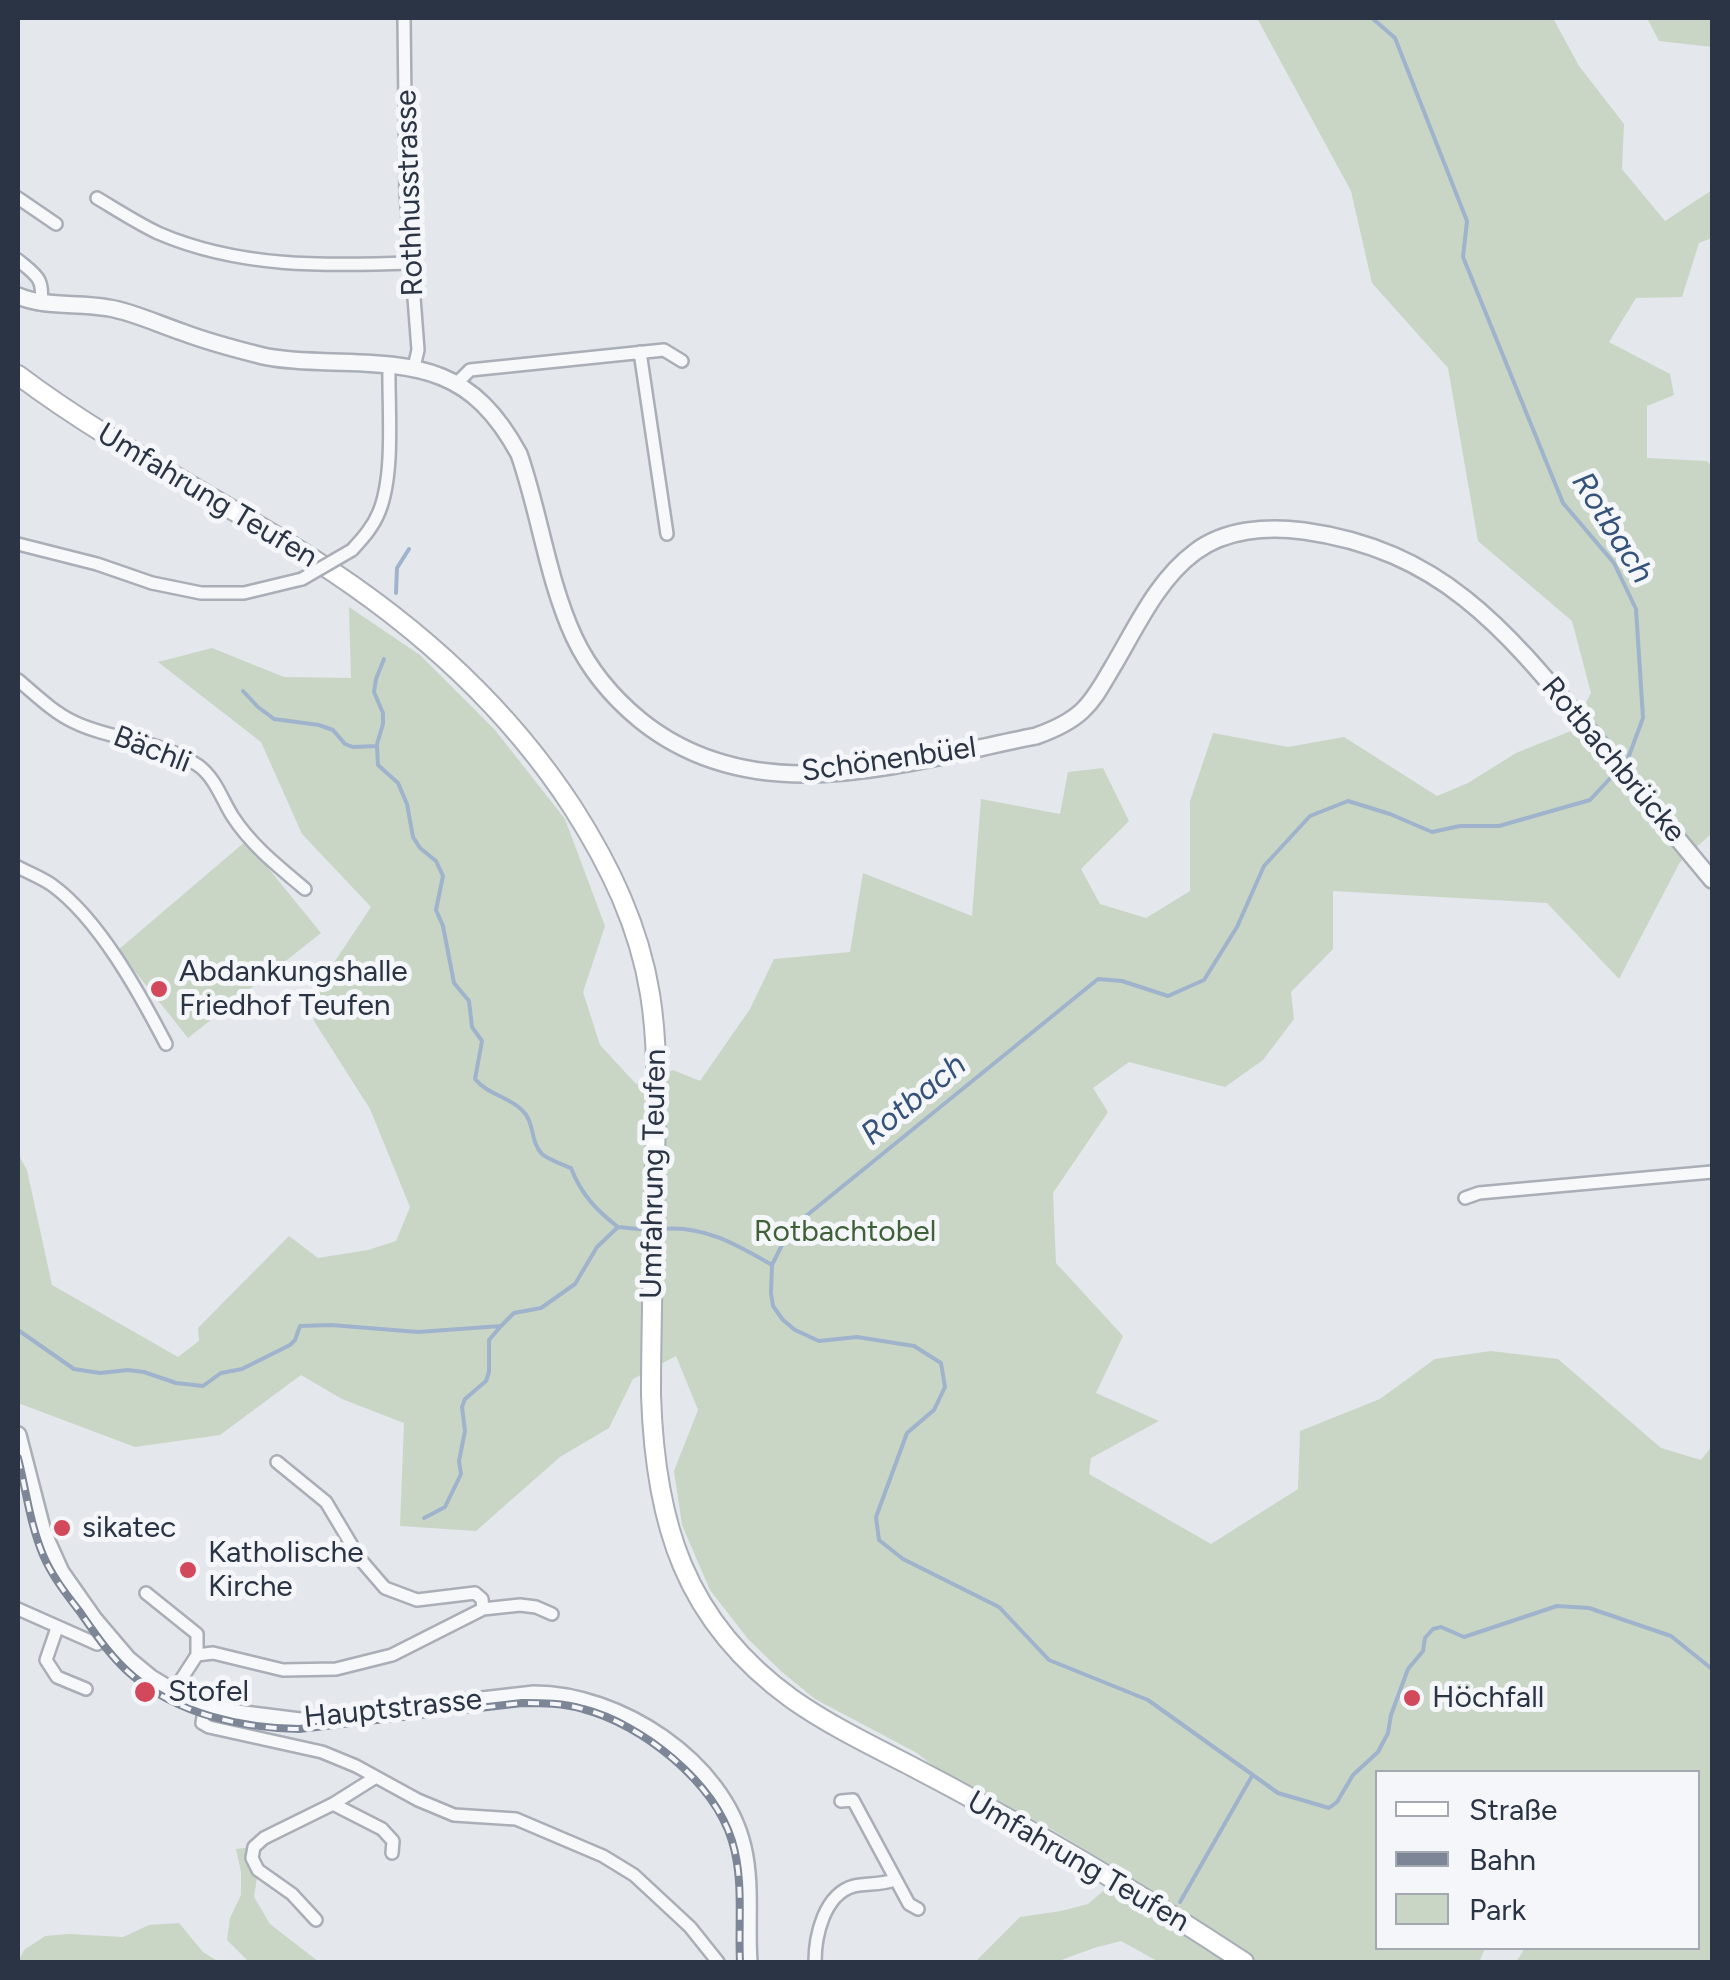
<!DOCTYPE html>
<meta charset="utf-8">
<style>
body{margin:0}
#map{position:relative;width:1730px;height:1980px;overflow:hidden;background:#e4e7ec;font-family:Figtree,sans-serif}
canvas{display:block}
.frame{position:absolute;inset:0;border:20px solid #2b3445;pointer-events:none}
.legend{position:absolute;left:1375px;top:1770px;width:325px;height:180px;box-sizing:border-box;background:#f4f6f9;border:2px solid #a4a8b1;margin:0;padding:12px 18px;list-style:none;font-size:30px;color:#2b3445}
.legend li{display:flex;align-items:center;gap:20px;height:50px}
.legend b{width:50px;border:2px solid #a4a8b1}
</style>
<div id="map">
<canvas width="1730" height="1980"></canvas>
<div class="frame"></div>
<ul class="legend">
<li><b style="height:12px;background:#fff"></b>Straße</li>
<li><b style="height:12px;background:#7d8696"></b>Bahn</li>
<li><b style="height:28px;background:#c9d6c5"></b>Park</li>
</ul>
</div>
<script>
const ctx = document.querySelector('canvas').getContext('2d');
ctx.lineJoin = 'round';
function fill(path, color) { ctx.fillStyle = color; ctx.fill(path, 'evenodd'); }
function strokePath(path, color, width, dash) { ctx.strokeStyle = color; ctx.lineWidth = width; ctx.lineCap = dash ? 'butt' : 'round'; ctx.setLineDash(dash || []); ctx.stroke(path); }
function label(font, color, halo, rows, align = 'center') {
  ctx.font = font + ' Figtree,sans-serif'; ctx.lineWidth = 10; ctx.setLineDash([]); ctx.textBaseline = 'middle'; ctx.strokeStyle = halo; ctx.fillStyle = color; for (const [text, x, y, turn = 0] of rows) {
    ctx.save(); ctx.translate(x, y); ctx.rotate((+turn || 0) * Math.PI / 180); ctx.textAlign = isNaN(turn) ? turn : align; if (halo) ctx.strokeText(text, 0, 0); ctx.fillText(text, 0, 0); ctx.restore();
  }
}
const green = new Path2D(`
 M 1257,18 L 1553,18 L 1579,66 L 1624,124 L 1622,169 L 1665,221 L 1712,190 L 1712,238 L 1699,243 L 1682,297 L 1636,298 L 1609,342 L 1670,374 L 1674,395 L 1647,406 L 1647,458 L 1707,461 L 1712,466 L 1712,833 L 1680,862 L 1619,979 L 1547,903 L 1333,891 L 1333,949 L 1291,992 L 1294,1019 L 1263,1060 L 1225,1087 L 1129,1062 L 1093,1088 L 1108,1112 L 1053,1193 L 1056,1263 L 1123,1336 L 1096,1393 L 1159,1421 L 1091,1458 L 1089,1474 L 1211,1544 L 1298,1489 L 1300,1431 L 1380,1399 L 1435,1359 L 1491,1351 L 1558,1359 L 1661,1448 L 1701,1460 L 1712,1446 L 1712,1962 L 1516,1962 L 1525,1948 L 1698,1948 L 1698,1772 L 1378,1772 L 1378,1948 L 1485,1948 L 1480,1960 L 1475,1962 L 1159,1962 L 1121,1941 L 1094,1948 L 1056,1962 L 975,1962 L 1020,1917 L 1061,1911 L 1088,1904 L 1124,1873 L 1046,1826 L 943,1774 L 917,1753 L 815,1699 L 782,1672 L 748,1639 L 710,1590 L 682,1525 L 674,1471 L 698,1410 L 676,1356 L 633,1379 L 609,1428 L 560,1457 L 476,1531 L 400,1526 L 404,1423 L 342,1399 L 301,1375 L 220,1435 L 135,1447 L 18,1403 L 18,1154 L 27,1170 L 52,1285 L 178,1357 L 199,1341 L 198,1328 L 289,1236 L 318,1258 L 368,1250 L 396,1241 L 410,1207 L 370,1109 L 314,1021 L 315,991 L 371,907 L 302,834 L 261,742 L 158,662 L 212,648 L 284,677 L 351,678 L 349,607 L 420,655 L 495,730 L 565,819 L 605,926 L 583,992 L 600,1045 L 636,1084 L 673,1070 L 700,1081 L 750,1009 L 774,959 L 850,952 L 863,873 L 972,916 L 981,799 L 1060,814 L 1068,772 L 1103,768 L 1129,821 L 1081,869 L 1100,904 L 1146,918 L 1190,891 L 1190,801 L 1213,733 L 1288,747 L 1344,737 L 1437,796 L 1468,783 L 1516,753 L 1571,731 L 1591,693 L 1572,621 L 1478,541 L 1448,368 L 1372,283 L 1351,191 Z
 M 1647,18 L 1712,18 L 1712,47 L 1659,41 Z
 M 246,841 L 321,933 L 188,1038 L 118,950 Z
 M 254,1847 L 258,1870 L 254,1897 L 270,1924 L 319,1962 L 249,1962 L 227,1940 L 230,1918 L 241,1895 L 241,1872 L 236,1849 Z
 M 179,1923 L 203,1952 L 219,1962 L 18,1962 L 24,1950 L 45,1936 L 69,1934 L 123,1937 L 149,1925 Z`);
const stream = new Path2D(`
 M 1372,18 L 1395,38 L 1467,221 L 1463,257 L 1563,503 L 1614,563 L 1636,609 L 1643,718 L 1627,761 L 1623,765
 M 396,593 L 397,568 L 409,549
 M 243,691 L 258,707 L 274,719 L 319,725 L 333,730 L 345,744 L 353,747 L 377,746 L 378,765 L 398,783 L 407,804 L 413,837 L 420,848 L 436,861 L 443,876 L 436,910 L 443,926 L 454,983 L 469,1001 L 472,1027 L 482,1041 L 475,1079 C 487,1094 509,1097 522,1110 C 535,1122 530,1142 542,1154 C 549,1160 562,1164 571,1168 C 581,1194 596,1210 618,1227
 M 377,744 L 383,724 L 383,713 L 374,692 L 376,679 L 384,659
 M 1616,772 L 1590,800 L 1499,826 L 1460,826 L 1432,832 L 1390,814 L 1348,801 L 1310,816 L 1264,866 L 1237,927 L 1204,980 L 1168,996 L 1122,981 L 1098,979 L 790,1229 L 772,1265 L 771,1293 L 773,1306 L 783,1320 L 795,1330 L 819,1341 L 857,1337 L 914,1346 L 941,1363 L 945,1387 L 934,1410 L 907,1433 L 876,1517 L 879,1540 L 903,1559 L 999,1607 L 1049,1660 L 1148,1700 L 1278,1793 L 1329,1808 L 1337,1802 L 1353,1775 L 1378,1752 L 1388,1733 L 1391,1715 L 1408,1669 L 1423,1651 L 1425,1638 L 1433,1629 L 1441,1627 L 1464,1637 L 1557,1606 L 1589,1608 L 1671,1636 L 1712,1669
 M 662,1229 C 704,1225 737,1245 772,1265
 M 18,1330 L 74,1369 L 100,1373 L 128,1370 L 144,1372 L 176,1383 L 203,1386 L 221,1373 L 242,1369 L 290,1345 L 295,1340 L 300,1326 L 331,1325 L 418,1332 L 501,1326 L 514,1313 L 541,1308 L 575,1284 L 597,1247 L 618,1227 L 648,1230
 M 424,1518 L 445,1507 L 461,1474 L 459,1461 L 465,1431 L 462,1407 L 465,1399 L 486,1381 L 489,1372 L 489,1340 L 501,1326
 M 1180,1902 L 1252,1776`);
const minor = new Path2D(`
 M 404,18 L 406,193 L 418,350 L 414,367
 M 18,198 L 56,224
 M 97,198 C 117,210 137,223 158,233 C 239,268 324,266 411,263
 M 18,260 C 37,276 44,278 41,304
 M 640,352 L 667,534
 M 457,383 L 470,370 L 664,350 L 682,361
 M 18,544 L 97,564 L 152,583 L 201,593 L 244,593 L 302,579
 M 352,550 C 363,538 373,527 379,512 C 395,473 388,407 389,364
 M 18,680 C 36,695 53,712 74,722 C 113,741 162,740 199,766 C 216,779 222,800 233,817 C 252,846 279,867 305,889
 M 18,867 C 29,873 42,878 52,885 C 99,919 140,994 166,1044
 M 1465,1198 L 1479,1193 L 1712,1172
 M 277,1462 L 326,1502 L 360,1559 L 385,1588 L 417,1600 L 475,1593 L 482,1599 L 483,1609
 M 146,1593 L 197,1634 L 197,1655
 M 18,1609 L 97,1644 L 109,1638
 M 57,1628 L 46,1660 L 57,1677 L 86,1689
 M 173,1692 L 197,1655 L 213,1653 L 283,1670 L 336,1669 L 392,1655 L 483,1609 L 520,1605 L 536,1607 L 552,1614
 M 205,1706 L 202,1723 L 209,1727 L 322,1752 L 356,1766 L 418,1800 L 454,1815 L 516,1819 L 603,1856 L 634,1875 L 690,1927 L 718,1962
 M 841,1801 L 853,1800 L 909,1904 L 918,1909
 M 333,1804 L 382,1829 L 393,1841 L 392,1853
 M 316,1920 L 292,1894 L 258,1870 L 252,1858 L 254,1847 L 264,1838 L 333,1804 L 376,1777
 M 815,1962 C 815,1936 824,1894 854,1886 C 867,1883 881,1885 894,1880`);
const tertiary = new Path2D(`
 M 18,296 C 47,308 78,302 109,308 C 133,312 158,324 182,332 C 208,342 235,349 263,356 C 285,361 309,361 332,362 C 421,364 473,369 519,454 C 540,514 547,578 574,637 C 589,669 612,697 640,720 C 756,814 904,762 1036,736 C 1053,730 1069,723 1082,711 C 1095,699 1103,683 1112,668 C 1136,628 1157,580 1195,552 C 1225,529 1268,526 1304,531 C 1441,550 1505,629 1587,728 C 1629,779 1670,830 1712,880
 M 18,1435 L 43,1532 L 61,1572 L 94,1619 L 128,1659 L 151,1678 L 186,1699 L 205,1706 L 244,1714 L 300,1721 L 534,1694 C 619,1694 723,1761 743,1847 C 752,1885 746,1924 749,1962`);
const secondary = new Path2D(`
 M 18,375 C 111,445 215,496 313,559 C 415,624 506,705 573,808 C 610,866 639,926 650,994 C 659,1049 656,1105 655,1160 C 654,1238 651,1316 651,1395 C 655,1522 684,1621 792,1699 C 829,1725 870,1745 911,1766 C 938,1780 964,1794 991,1809 C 1078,1856 1162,1908 1244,1962`);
const rail = new Path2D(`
 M 18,1458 C 26,1490 30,1524 43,1555 C 52,1576 66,1594 80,1612 C 96,1635 112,1659 134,1677 C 179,1714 241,1728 299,1729 L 522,1703 C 542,1703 563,1703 583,1709 C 642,1724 714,1782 732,1841 C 744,1880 738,1922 740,1962`);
const minorBridge = new Path2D(`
 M 302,579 L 352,550`);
const markers = [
 [159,989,10,"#d1495b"],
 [62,1528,10,"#d1495b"],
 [188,1570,10,"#d1495b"],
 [145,1692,12,"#d1495b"],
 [1412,1698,10,"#d1495b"]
];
const streetNames = [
 ["Rothhusstrasse",410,193,-92],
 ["Umfahrung Teufen",207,496,31],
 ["Bächli",152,750,21],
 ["Schönenbüel",889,760,-8],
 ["Rotbachbrücke",1613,760,50],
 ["Umfahrung Teufen",654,1174,-89],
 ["Hauptstrasse",393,1709,-6],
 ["Umfahrung Teufen",1078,1862,30]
];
const poiNames = [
 ["Abdankungshalle",179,972],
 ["Friedhof Teufen",179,1006],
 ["sikatec",82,1528],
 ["Katholische",208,1553],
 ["Kirche",208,1587],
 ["Stofel",168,1692],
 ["Höchfall",1432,1698]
];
const parkNames = [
 ["Rotbachtobel",845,1232]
];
const waterNames = [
 ["Rotbach",1612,528,58],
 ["Rotbach",914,1100,-39]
];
fill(green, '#c9d6c5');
strokePath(stream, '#9fb4cc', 4);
strokePath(minor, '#a9aeb7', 16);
strokePath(tertiary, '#a9aeb7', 20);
strokePath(secondary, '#a9aeb7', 22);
strokePath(minor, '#f7f8fa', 11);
strokePath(tertiary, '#f7f8fa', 15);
strokePath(secondary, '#fff', 18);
strokePath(rail, '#7d8696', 8);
strokePath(rail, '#f4f6f9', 4, [11]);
strokePath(minorBridge, '#a9aeb7', 16, []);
strokePath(minorBridge, '#f7f8fa', 11);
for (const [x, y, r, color] of markers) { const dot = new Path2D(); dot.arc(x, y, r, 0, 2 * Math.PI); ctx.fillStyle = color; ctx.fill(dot); strokePath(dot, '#f4f6f9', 4); }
label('30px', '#2b3445', '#f4f6f9', streetNames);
label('30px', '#2b3445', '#f4f6f9', poiNames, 'left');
label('30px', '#3f6138', '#f4f6f9', parkNames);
label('italic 32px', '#34527a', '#f4f6f9', waterNames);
</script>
